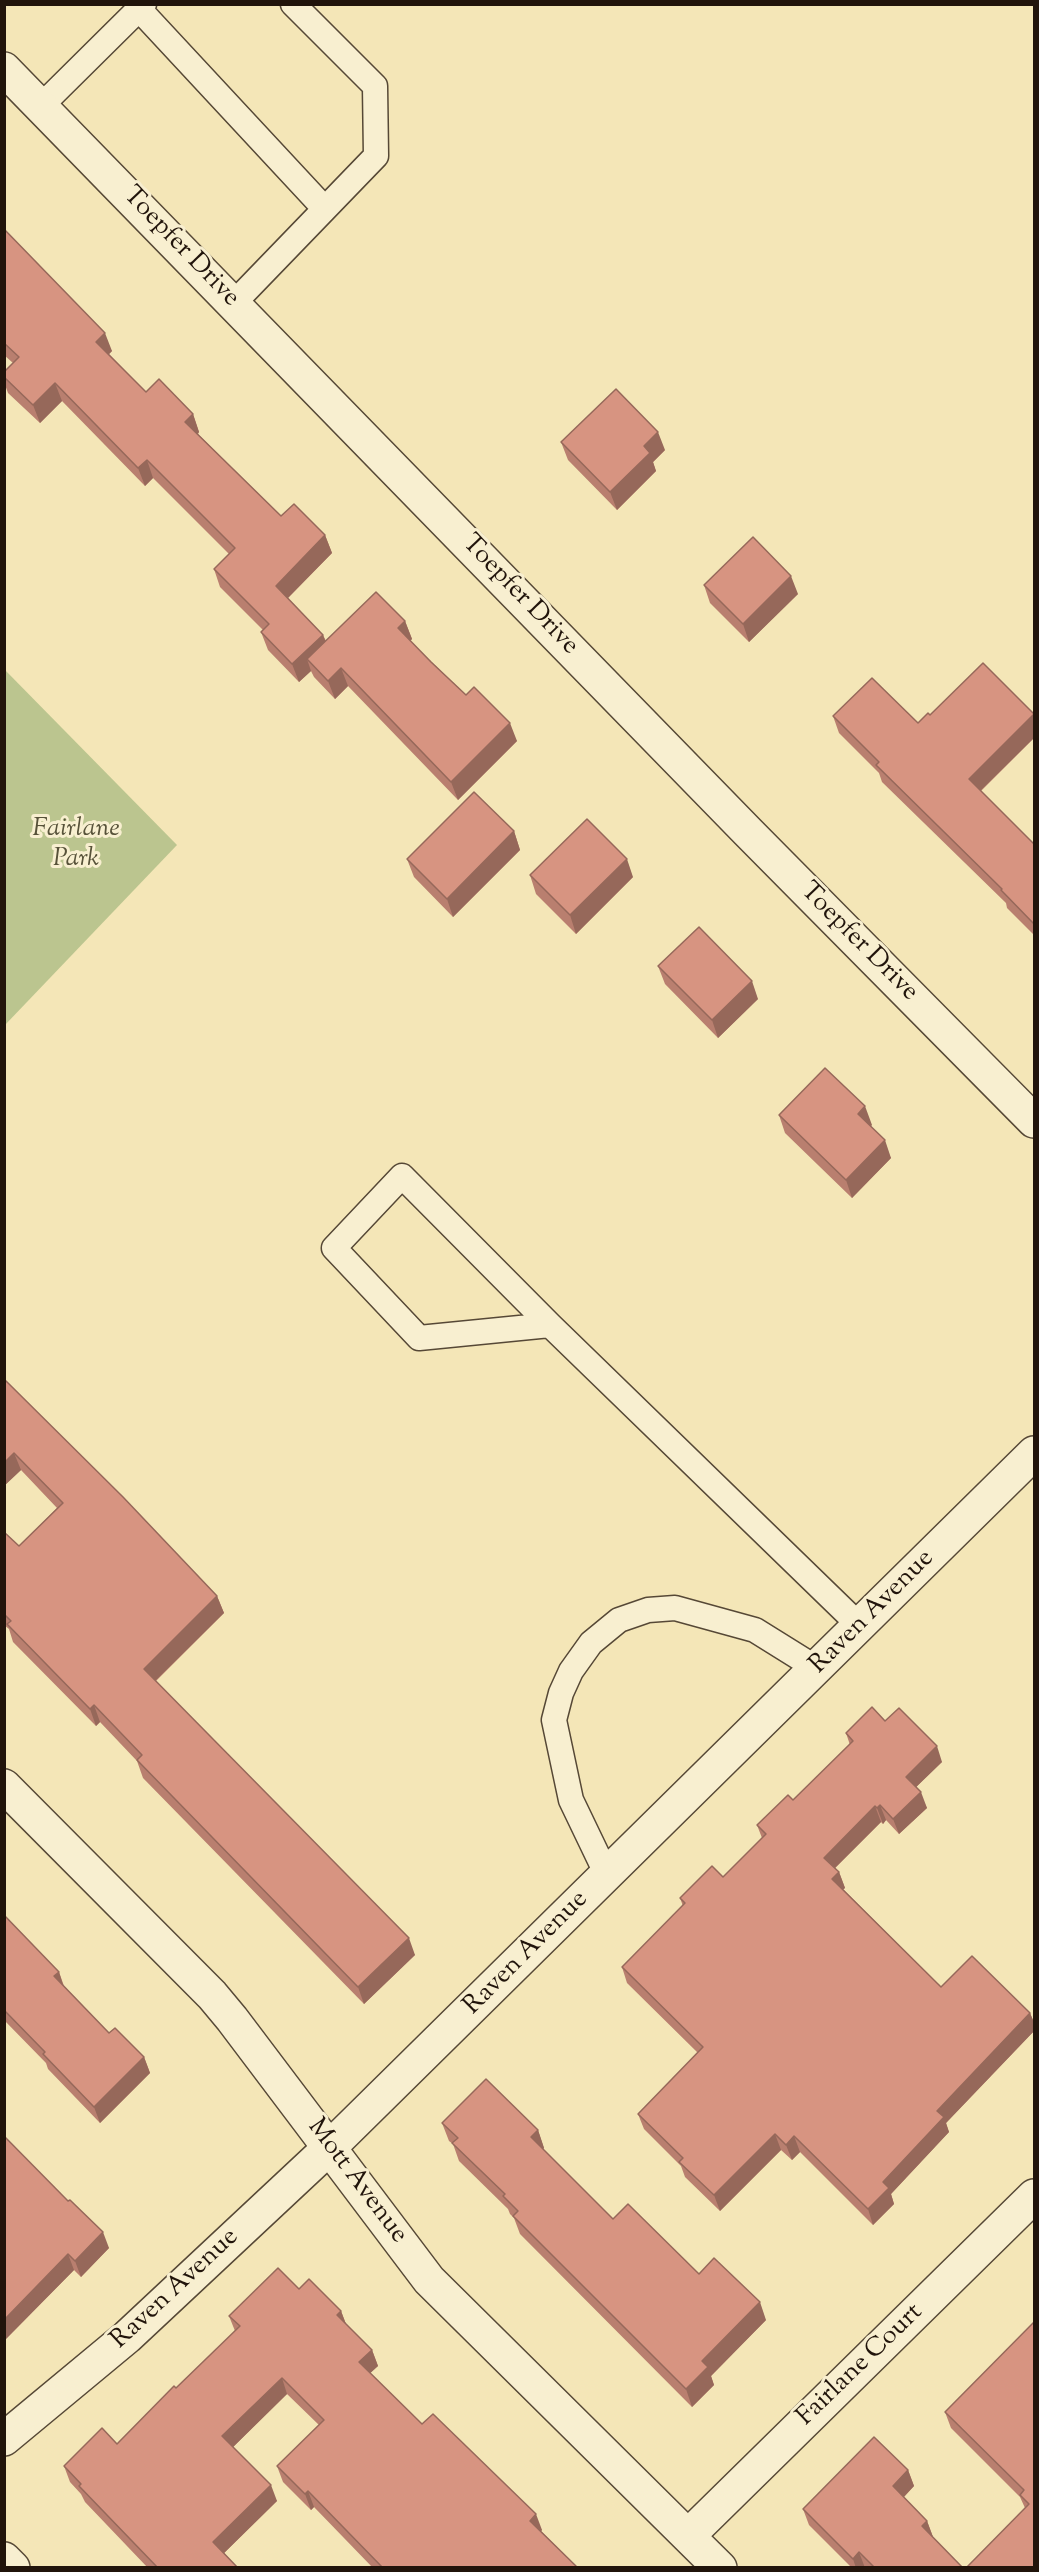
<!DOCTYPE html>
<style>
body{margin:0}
#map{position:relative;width:1039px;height:2572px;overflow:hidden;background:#f4e6b7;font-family:"Sorts Mill Goudy",serif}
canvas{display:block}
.frame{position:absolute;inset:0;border:6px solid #21140b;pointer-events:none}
</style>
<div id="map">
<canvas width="1039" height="2572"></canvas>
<div class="frame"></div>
</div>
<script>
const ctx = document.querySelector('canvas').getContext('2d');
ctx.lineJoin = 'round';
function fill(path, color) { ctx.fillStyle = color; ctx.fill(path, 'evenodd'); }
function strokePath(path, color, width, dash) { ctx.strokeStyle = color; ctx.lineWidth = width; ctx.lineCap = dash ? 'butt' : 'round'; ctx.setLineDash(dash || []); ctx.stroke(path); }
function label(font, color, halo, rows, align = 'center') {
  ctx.font = font + ' "Sorts Mill Goudy",serif'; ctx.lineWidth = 6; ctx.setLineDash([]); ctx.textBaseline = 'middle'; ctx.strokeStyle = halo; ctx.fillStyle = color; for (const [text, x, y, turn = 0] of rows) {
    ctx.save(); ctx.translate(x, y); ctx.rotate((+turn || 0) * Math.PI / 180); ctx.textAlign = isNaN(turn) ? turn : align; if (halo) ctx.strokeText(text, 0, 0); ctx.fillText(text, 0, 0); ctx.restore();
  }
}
const green = new Path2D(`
 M 5,670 L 177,845 L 5,1025 L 4,1025 Z`);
const service = new Path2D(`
 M 139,9 L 324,208
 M 41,106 L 144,4
 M 234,303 L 376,156 L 375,86 L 293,4
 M 550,1325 L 419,1338 L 334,1248 L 402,1176 L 550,1325 L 860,1626
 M 607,1875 L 571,1800 L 554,1720 L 561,1693 L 571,1671 L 591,1643 L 619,1620 L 648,1610 L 675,1608 L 755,1630 L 816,1668`);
const minor = new Path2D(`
 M 4,1786 L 212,1995 L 232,2019 L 429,2280 L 720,2568
 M 4,2439 L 127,2337 L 328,2149 L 1034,1453
 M 688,2536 L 1034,2196
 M 4,2559 L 13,2568`);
const tertiary = new Path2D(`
 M 4,69 L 748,832 L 1034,1121`);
const wall = new Path2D(`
 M 4,229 L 112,351 L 109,354 L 146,392 L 193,414 L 199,432 L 198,434 L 281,516 L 325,535 L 332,553 L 288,598 L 323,635 L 326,641 L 405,621 L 412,639 L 410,641 L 466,695 L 517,741 L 458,800 L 348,686 L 335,699 L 314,677 L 311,671 L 299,682 L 268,650 L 261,632 L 263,630 L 220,587 L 214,569 L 229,554 L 153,478 L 145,486 L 62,401 L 40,423 L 8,393 L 4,382 L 4,372 L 13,363 L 4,355 Z
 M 561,442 L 665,450 L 653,462 L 656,471 L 617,510 L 568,460 Z
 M 704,585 L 798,594 L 749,642 L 710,603 Z
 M 1034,714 L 1035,737 L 981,791 L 1035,845 L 1035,936 L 1007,908 L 1006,903 L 882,782 L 879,773 L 839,733 L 833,716 L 918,723 L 930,715 Z
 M 514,831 L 520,850 L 453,917 L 414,877 L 407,859 Z
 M 530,875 L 633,877 L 576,934 L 536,894 Z
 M 658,966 L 758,999 L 718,1038 L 665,984 Z
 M 779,1115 L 872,1125 L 870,1126 L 891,1158 L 852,1198 L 785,1133 Z
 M 4,1379 L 217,1596 L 224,1613 L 156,1681 L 415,1955 L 364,2004 L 143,1778 L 137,1761 L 100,1722 L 96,1726 L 13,1642 L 9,1629 L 4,1625 L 4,1532 L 19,1546 L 57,1508 L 21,1470 L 4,1486 Z
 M 885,1721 L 942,1762 L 916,1787 L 927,1808 L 899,1834 L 886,1820 L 883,1824 L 881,1822 L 835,1868 L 839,1872 L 845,1888 L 843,1889 L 941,1987 L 1030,2013 L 1035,2025 L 1035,2030 L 946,2123 L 949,2132 L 891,2194 L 894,2204 L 873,2225 L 800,2152 L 792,2160 L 781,2150 L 720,2211 L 685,2177 L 681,2166 L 644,2129 L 638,2114 L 698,2053 L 627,1983 L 622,1967 L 683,1906 L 680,1898 L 723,1877 L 762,1838 L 757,1825 L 793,1800 L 850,1745 L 846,1733 Z
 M 4,1915 L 59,1972 L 64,1986 L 109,2033 L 144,2057 L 150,2073 L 100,2123 L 48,2069 L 46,2063 L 4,2020 Z
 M 442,2123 L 538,2130 L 544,2148 L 543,2149 L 613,2219 L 766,2320 L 711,2376 L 714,2385 L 692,2407 L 520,2234 L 514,2218 L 510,2214 L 508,2209 L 459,2161 L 453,2144 L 449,2141 Z
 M 4,2136 L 109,2248 L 81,2277 L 74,2270 L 4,2341 Z
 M 299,2289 L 341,2311 L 346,2324 L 372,2350 L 378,2366 L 370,2373 L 422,2424 L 542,2530 L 541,2531 L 578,2568 L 373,2568 L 314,2507 L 311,2510 L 283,2482 L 277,2466 L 319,2425 L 287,2394 L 233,2447 L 277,2501 L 224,2553 L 238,2568 L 148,2568 L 85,2502 L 81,2494 L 70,2482 L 64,2466 L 117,2444 L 176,2388 L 235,2331 L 229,2316 Z
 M 1035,2321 L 1035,2568 L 1025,2508 L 1020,2497 L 951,2428 L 945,2412 Z
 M 908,2470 L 914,2486 L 904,2497 L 927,2521 L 933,2537 L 963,2568 L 852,2568 L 809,2525 L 803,2509 Z`);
const shadedWall = new Path2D(`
 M 105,333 L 112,351 L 103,360 L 96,342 Z
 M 55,383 L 62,401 L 40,423 L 33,405 Z
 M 193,414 L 199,432 L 192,440 L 185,422 Z
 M 658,432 L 665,450 L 653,462 L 656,471 L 617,510 L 610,492 L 644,446 Z
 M 147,460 L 153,478 L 145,486 L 138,468 Z
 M 325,535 L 332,553 L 282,604 L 276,586 Z
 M 791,576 L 798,594 L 749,642 L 743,624 Z
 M 405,621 L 412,639 L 405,646 L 398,628 Z
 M 323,635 L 330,653 L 307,659 L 311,671 L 299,682 L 292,664 Z
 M 341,668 L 348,686 L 335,699 L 328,681 Z
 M 1034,714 L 1035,737 L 975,796 L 969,779 Z
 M 510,723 L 517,741 L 458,800 L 451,782 Z
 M 514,831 L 520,850 L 453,917 L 447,899 Z
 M 627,859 L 633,877 L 576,934 L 570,915 Z
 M 752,981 L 758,999 L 718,1038 L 712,1020 Z
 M 865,1106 L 872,1125 L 864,1133 L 858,1114 Z
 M 885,1140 L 891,1158 L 852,1198 L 846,1180 Z
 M 14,1453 L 21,1470 L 4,1486 L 4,1463 Z
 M 217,1596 L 224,1613 L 150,1686 L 144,1669 Z
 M 94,1705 L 100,1722 L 96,1726 L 90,1709 Z
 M 937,1746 L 942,1762 L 911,1792 L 906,1777 Z
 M 921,1792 L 927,1808 L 899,1834 L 893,1819 Z
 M 880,1805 L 886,1820 L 883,1824 L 877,1808 Z
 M 875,1806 L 881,1822 L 830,1873 L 824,1858 Z
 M 839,1872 L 845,1888 L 838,1894 L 832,1879 Z
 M 409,1938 L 415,1955 L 364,2004 L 358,1987 Z
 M 59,1972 L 64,1988 L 54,1976 Z
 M 1030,2013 L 1035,2025 L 1035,2030 L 946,2123 L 949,2132 L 891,2194 L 894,2204 L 873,2225 L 868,2209 L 883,2182 L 937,2111 Z
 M 144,2057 L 150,2073 L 100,2123 L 94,2107 Z
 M 538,2130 L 544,2148 L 537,2155 L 531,2137 Z
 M 775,2134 L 781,2150 L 720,2211 L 714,2195 Z
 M 794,2136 L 800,2152 L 792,2160 L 786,2145 Z
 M 103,2232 L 109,2248 L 81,2277 L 75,2261 Z
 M 68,2254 L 74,2270 L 4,2341 L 4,2320 Z
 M 760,2302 L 766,2320 L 711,2376 L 714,2385 L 692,2407 L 686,2389 L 702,2361 Z
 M 341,2311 L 347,2327 L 337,2315 Z
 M 372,2350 L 378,2366 L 365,2378 L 359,2362 Z
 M 282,2378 L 287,2394 L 228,2452 L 222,2436 Z
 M 908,2470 L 914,2486 L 899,2502 L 893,2486 Z
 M 271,2485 L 277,2501 L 219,2558 L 213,2542 Z
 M 308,2491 L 314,2507 L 311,2510 L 305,2494 Z
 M 536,2514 L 542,2530 L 536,2537 L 530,2521 Z
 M 927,2521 L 933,2537 L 927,2542 L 922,2526 Z
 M 859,2552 L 865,2568 L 856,2568 L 853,2559 Z`);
const building = new Path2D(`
 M 4,229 L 105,333 L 96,342 L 146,392 L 159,379 L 193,414 L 185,422 L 281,516 L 294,504 L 325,535 L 276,586 L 323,635 L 292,664 L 261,632 L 269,624 L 214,569 L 235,548 L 147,460 L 138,468 L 55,383 L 33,405 L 4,377 L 4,372 L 19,357 L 4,343 Z
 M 616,389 L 658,432 L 644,446 L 650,453 L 610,492 L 561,442 Z
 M 753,537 L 791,576 L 743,624 L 704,585 Z
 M 376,592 L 405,621 L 398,628 L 431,662 L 466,695 L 474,687 L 510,723 L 451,782 L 341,668 L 328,681 L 307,659 Z
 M 983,663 L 1034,714 L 969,779 L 1035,845 L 1035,925 L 1001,890 L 1002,889 L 876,765 L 879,762 L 833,716 L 872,678 L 918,723 L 928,713 L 930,715 Z
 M 474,792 L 514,831 L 447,899 L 407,859 Z
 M 587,819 L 627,859 L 570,915 L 530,875 Z
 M 699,927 L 752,981 L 712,1020 L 658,966 Z
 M 825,1068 L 865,1106 L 858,1114 L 885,1140 L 846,1180 L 779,1115 Z
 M 4,1379 L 123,1497 L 217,1596 L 144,1669 L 409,1938 L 358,1987 L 137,1760 L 142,1755 L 94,1705 L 90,1709 L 7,1624 L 11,1621 L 4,1614 L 4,1532 L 19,1546 L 63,1503 L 14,1453 L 4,1463 Z
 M 872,1707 L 885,1721 L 899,1708 L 937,1746 L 906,1777 L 921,1792 L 893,1819 L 880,1805 L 877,1808 L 875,1806 L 824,1858 L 839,1872 L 832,1879 L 941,1987 L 972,1956 L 1030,2013 L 937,2111 L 944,2117 L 883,2182 L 889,2188 L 868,2209 L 794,2136 L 786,2145 L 775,2134 L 714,2195 L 679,2162 L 683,2158 L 638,2114 L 703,2047 L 622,1967 L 685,1903 L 680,1898 L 712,1866 L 723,1877 L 766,1834 L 757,1825 L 788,1795 L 793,1800 L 853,1741 L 846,1733 Z
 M 4,1915 L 59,1972 L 54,1976 L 109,2033 L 115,2028 L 144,2057 L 94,2107 L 43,2054 L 45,2052 L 4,2010 Z
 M 486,2079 L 538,2130 L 531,2137 L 613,2219 L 628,2204 L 699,2274 L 714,2258 L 760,2302 L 702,2361 L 708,2367 L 686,2389 L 513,2216 L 518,2211 L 503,2196 L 505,2194 L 452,2143 L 458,2138 L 442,2123 Z
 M 4,2136 L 68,2201 L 70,2200 L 103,2232 L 75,2261 L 68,2254 L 4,2320 Z
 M 278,2268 L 299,2289 L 309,2279 L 341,2311 L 337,2315 L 372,2350 L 359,2362 L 422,2424 L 433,2414 L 536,2514 L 530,2521 L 578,2568 L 383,2568 L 308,2491 L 305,2494 L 277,2466 L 324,2420 L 282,2378 L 222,2436 L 271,2485 L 213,2542 L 238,2568 L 158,2568 L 79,2486 L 81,2484 L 64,2466 L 102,2428 L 117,2444 L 174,2386 L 176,2388 L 240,2326 L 229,2316 Z
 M 1035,2321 L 1035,2568 L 966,2568 L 1029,2504 L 1020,2495 L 1024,2490 L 945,2412 Z
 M 874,2437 L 908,2470 L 893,2486 L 927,2521 L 922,2526 L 963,2568 L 875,2568 L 859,2552 L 853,2559 L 803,2509 Z`);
const streetNames = [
 ["Toepfer Drive",180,248,46],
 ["Toepfer Drive",519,596,46],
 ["Toepfer Drive",858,943,45],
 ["Raven Avenue",873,1613,-45],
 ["Raven Avenue",527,1954,-45],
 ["Mott Avenue",356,2182,53],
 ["Raven Avenue",176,2290,-43],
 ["Fairlane Court",861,2366,-44]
];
const parkNames = [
 ["Fairlane",76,831],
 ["Park",76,861]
];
fill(green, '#bbc58f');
strokePath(service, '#564836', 27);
strokePath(minor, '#564836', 36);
strokePath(tertiary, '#564836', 36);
strokePath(service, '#f8efd0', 24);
strokePath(minor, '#f8efd0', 33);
strokePath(tertiary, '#f8efd0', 33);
fill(wall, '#b97f6f');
fill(shadedWall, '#96685a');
fill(building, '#d79481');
strokePath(building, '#96685a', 1.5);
label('26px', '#21140b', '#f8efd0', streetNames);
label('italic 26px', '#575239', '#f8efd0', parkNames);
</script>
